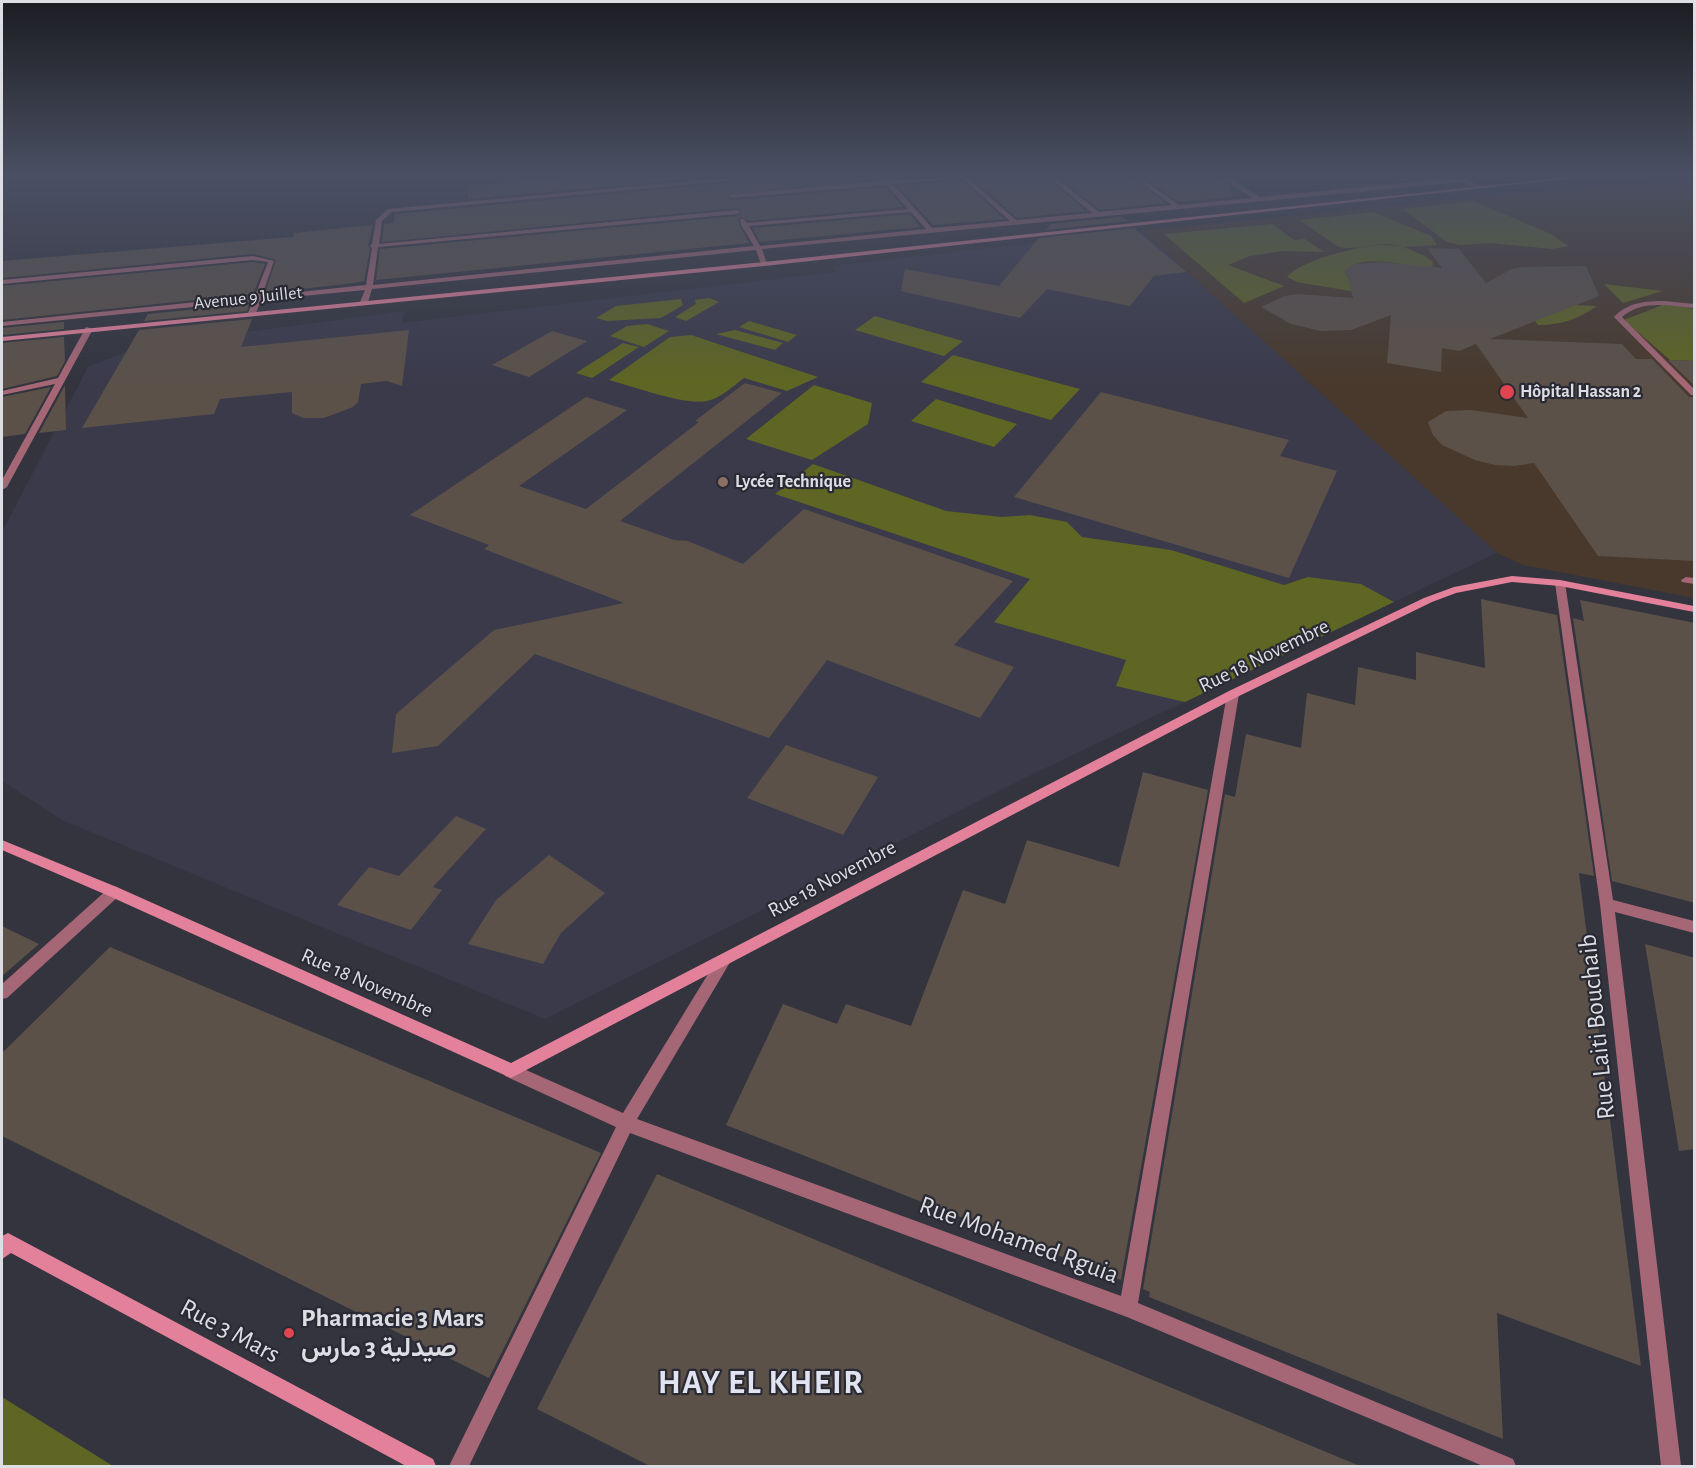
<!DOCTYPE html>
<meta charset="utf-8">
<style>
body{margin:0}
#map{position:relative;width:1696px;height:1468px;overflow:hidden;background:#33343e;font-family:"Alegreya Sans",sans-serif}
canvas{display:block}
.frame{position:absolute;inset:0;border:3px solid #dddee4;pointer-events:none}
</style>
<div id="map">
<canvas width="1696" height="1468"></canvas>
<div class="frame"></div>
</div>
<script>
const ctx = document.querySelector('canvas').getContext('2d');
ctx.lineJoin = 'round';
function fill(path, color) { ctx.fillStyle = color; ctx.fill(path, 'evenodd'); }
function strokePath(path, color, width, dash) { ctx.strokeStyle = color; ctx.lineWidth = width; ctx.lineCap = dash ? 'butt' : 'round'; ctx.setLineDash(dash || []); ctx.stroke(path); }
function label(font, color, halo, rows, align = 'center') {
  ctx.font = font + ' "Alegreya Sans",Vazirmatn,sans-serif'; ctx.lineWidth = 4.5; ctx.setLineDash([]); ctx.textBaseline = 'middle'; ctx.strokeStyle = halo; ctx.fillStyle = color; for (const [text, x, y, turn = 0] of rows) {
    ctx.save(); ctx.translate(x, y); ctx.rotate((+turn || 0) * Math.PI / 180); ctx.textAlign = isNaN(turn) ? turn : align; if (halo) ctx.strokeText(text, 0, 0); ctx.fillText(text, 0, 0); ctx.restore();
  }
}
const commercial = new Path2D(`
 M 1668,182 L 1694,183 L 1694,598 L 1523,565 L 1497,553 L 1142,231 L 1523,193 Z`);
const built = new Path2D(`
 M 1142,231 L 1497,553 L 1033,774 L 545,1019 L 62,820 L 2,781 L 2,532 L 88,367 L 141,346 L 405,311 L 401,323 L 836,272 L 833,266 Z`);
const green = new Path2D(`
 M 1473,201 L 1551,234 L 1568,246 L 1552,249 L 1492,243 L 1460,245 L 1447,242 L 1403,209 Z
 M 1373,212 L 1431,236 L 1437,245 L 1404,247 L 1425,256 L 1433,262 L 1432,270 C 1411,267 1361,251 1345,272 C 1348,280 1354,284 1356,292 L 1297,282 L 1287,277 C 1299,261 1361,245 1381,245 C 1388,245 1394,246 1401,246 C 1377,240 1360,251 1339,247 L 1299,220 Z
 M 1272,224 L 1294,240 L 1305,239 L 1324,252 L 1283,251 L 1250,256 L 1228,265 L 1284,286 L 1244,303 L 1164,234 Z
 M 1604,284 L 1663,291 L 1623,303 Z
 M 1518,297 L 1572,305 L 1597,306 C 1578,319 1562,325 1538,325 Z
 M 709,298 L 719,302 L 686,321 L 675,317 L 696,304 L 695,300 Z
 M 681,299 L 683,305 L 661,318 L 607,321 L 596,318 L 616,306 Z
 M 1665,304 L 1694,309 L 1694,361 L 1670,360 L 1624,320 Z
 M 875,316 L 963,341 L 944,356 L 855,330 Z
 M 749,321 L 797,335 L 788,342 L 739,327 Z
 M 647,324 L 669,331 L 644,347 L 610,336 L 627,326 Z
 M 735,330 L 783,343 L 775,350 L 716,334 Z
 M 691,335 L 818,377 L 787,391 L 744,378 C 732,387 721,398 707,401 C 686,406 632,386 609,380 L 670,337 Z
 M 623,343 L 639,347 L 592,378 L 576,373 Z
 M 953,355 L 1080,389 L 1051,420 L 921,382 Z
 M 814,385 L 872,403 L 868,424 L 812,460 L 746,439 Z
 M 936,399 L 1017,424 L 994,447 L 911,421 Z
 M 813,464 L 946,511 L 1002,517 L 1030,515 L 1067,522 L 1082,537 L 1171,550 L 1284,585 L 1308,577 L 1361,584 L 1394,602 L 1185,702 L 1116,686 L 1126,660 L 994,622 L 1030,579 L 775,494 Z
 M 2,1397 L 113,1466 L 2,1466 Z`);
const building = new Path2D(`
 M 560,178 L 704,178 L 468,199 L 468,186 Z
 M 727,178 L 892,178 L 727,195 L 731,200 L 886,187 L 903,207 L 748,221 L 740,217 L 738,219 L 739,225 L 749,243 L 376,280 L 380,249 L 737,216 L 742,211 L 737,208 L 382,242 L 384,224 L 394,223 L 395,214 L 727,183 L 729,181 Z
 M 951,178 L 960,178 L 1004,219 L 933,225 L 898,186 L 946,182 Z
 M 971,178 L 1048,178 L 1086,211 L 1017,218 Z
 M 1059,178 L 1133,178 L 1166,203 L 1100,210 Z
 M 1144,178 L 1221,178 L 1231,186 L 1232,197 L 1179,202 Z
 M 910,214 L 920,227 L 760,242 L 753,228 Z
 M 1121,217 L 1127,221 L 1046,230 L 1051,224 Z
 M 373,225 L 368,246 L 370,249 L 364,281 L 354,283 L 265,293 L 276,260 L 253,254 L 2,278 L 2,261 L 293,237 L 294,233 Z
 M 1134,228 L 1186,272 L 1154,276 L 1130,306 L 1047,289 L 1020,318 L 901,291 L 905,269 L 999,286 L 1039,238 Z
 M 1427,248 L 1459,249 L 1486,283 L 1512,269 L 1522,267 L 1586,266 L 1599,296 L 1490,339 L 1622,344 L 1636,359 L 1652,359 L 1689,397 L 1695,397 L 1695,561 L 1598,556 L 1534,463 L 1515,466 L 1495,465 L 1475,460 L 1442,445 L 1433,435 L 1428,422 L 1446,411 L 1471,410 L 1528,418 L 1476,344 L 1459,351 L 1442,348 L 1441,372 L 1387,363 L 1391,315 L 1351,330 L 1321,331 L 1291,324 L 1261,307 L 1285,296 L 1297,294 L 1353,298 L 1345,269 L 1356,264 L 1380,262 L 1442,268 Z
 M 253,262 L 265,264 L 253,294 L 2,320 L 2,286 Z
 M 249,304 L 247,311 L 144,321 L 148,314 Z
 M 252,319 L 241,347 L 409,330 L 402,386 L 387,381 L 361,384 L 358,402 L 353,407 L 324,418 L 303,418 L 292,413 L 292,392 L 220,399 L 214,414 L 82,428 L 139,330 Z
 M 64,322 L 64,329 L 2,335 L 2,328 Z
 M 552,331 L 587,341 L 529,377 L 492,365 Z
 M 64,337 L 65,361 L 57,376 L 2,389 L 2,343 Z
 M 1668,360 L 1695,361 L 1695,386 Z
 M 745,383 L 782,393 L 620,521 L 674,540 L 688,541 L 743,564 L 804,509 L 1013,581 L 954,645 L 1014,667 L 980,718 L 827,660 L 769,738 L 535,654 L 438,746 L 392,753 L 396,714 L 494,630 L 624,603 L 484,549 L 489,545 L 410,515 L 586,397 L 627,410 L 519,486 L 586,509 L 699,422 L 695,421 Z
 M 65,385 L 66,430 L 39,433 Z
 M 51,387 L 25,434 L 2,437 L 2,397 Z
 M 1101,392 L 1289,440 L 1280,456 L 1337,471 L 1289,578 L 1014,497 Z
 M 1481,599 L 1557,615 L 1594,876 L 1579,873 L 1641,1366 L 1497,1313 L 1503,1439 L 1149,1297 L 1150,1292 L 1143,1289 L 1225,794 L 1235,797 L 1246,734 L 1301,748 L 1307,693 L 1355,705 L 1358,667 L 1416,680 L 1416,652 L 1485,668 Z
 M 1580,600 L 1695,623 L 1695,903 L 1612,881 L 1573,618 L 1584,621 Z
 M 786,745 L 878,777 L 843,835 L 747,798 Z
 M 1143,772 L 1208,790 L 1121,1280 L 726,1125 L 783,1004 L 837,1024 L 846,1004 L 911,1026 L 963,890 L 1005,904 L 1027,840 L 1119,867 Z
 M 456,816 L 486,829 L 433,887 L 442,890 L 411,930 L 337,905 L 369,867 L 399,876 Z
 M 549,855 L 605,893 L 561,933 L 543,964 L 468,944 L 496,900 Z
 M 2,926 L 39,944 L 2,976 Z
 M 1645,944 L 1695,958 L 1695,1149 L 1679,1151 Z
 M 110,947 L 601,1153 L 489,1378 L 2,1136 L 2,1053 Z
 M 657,1174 L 1360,1466 L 1360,1467 L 652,1467 L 537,1409 Z`);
const lane = new Path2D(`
 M 1665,301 L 1694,304 L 1694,308 C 1670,306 1642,299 1622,317 L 1694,389 L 1694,395 L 1691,395 L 1614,317 C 1628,302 1646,301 1665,301 Z
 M 1686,577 L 1694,578 L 1694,584 L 1682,582 L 1681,580 Z`);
const street = new Path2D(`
 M 725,178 L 727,181 L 392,212 L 382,221 L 379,244 L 737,210 L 740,212 L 737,214 L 378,247 L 373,285 L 754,246 L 741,225 L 740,219 L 744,219 L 747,223 L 908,209 L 887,185 L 731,198 L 729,195 L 888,180 L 949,178 L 946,180 L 893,184 L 932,228 L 1010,221 L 962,178 L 968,178 L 1016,220 L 1092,213 L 1050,178 L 1056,178 L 1099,212 L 1172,205 L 1135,178 L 1141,178 L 1179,205 L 1252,198 L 1223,178 L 1229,178 L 1260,197 L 1455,178 L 1466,179 L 1482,187 L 1477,188 L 1462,182 L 762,249 L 767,264 L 764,266 L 761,264 L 756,250 L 372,289 L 368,302 L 364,304 L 360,302 L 365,290 L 261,300 L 256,313 L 252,315 L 248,313 L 253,301 L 2,326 L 2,322 L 255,296 L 268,262 L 253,260 L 2,284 L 2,280 L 253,256 L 274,261 L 262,296 L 366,285 L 372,248 L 370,246 L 372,244 L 376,220 L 388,209 ZM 911,212 L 926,229 L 760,246 L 749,226 Z
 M 86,327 L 93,329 L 7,487 L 2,490 L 2,480 L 55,384 L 2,395 L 2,391 L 58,378 Z
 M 1560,580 L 1565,583 L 1613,900 L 1694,921 L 1694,933 L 1615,912 L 1681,1466 L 1661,1466 L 1600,904 L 1555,583 Z
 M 1233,690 L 1239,694 L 1138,1303 L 1513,1459 L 1516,1466 L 1483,1466 L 1127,1317 L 630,1133 L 469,1466 L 449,1466 L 616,1127 L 505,1076 L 503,1071 L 505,1066 L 511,1064 L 517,1066 L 623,1113 L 719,956 L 724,954 L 729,956 L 731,960 L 729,964 L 637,1119 L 1121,1296 L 1227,694 Z
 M 114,886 L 119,888 L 121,892 L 119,896 L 7,998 L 2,999 L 2,984 L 109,888 Z`);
const secondary = new Path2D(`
 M 1560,178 L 1576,178 L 764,266 L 2,341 L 2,337 L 764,262 Z
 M 1512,576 L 1560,580 L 1694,606 L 1694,612 L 1560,586 L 1512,582 L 1456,593 L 1432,602 L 1237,697 L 511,1078 L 109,896 L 2,850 L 2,840 L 119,888 L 511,1063 L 1229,691 L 1424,598 L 1454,587 Z
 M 8,1233 L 433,1459 L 436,1466 L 406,1466 L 11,1253 L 2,1259 L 2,1236 Z`);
const markers = [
 [1507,392,8,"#e0444e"],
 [723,482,6,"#8d6e63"],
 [289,1333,6,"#e0444e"]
];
const farStreetnames = [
 ["Avenue 9 Juillet",248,298,-6]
];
const farPoinames = [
 ["Hôpital Hassan 2",1520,392],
 ["Lycée Technique",735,482]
];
const streetNames = [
 ["Rue 18 Novembre",1264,656,-26],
 ["Rue 18 Novembre",832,879,-28],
 ["Rue 18 Novembre",367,983,24]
];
const nearStreetnames = [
 ["Rue Laiti Bouchaib",1597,1027,-96],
 ["Rue Mohamed Rguia",1019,1240,20],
 ["Rue 3 Mars",230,1331,28]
];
const nearPoinames = [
 ["Pharmacie 3 Mars",301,1318],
 ["صيدلية 3 مارس",301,1348]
];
const nearDistrictnames = [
 ["HAY EL KHEIR",761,1383]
];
fill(commercial, '#48392c');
fill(built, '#3a3a4b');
fill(green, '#5f6523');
fill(building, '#5b5149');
fill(lane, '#a56776');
fill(street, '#a56776');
fill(secondary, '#e3819a');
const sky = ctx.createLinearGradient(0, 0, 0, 383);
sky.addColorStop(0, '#1c1d22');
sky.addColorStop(0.46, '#4a5063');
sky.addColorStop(1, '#4a506300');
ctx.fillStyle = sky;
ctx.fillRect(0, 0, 1696, 383);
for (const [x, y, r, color] of markers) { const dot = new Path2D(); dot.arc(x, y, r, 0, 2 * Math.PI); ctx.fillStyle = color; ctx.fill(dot); strokePath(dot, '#292a33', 2); }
label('18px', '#dddee4', '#292a33', farStreetnames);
label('bold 18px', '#dddee4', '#292a33', farPoinames, 'left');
label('21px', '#dddee4', '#292a33', streetNames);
label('26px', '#dddee4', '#292a33', nearStreetnames);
label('bold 26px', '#dddee4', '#292a33', nearPoinames, 'left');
ctx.letterSpacing = '1.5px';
label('bold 33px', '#e2e3f0', '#292a33', nearDistrictnames);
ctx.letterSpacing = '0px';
</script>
